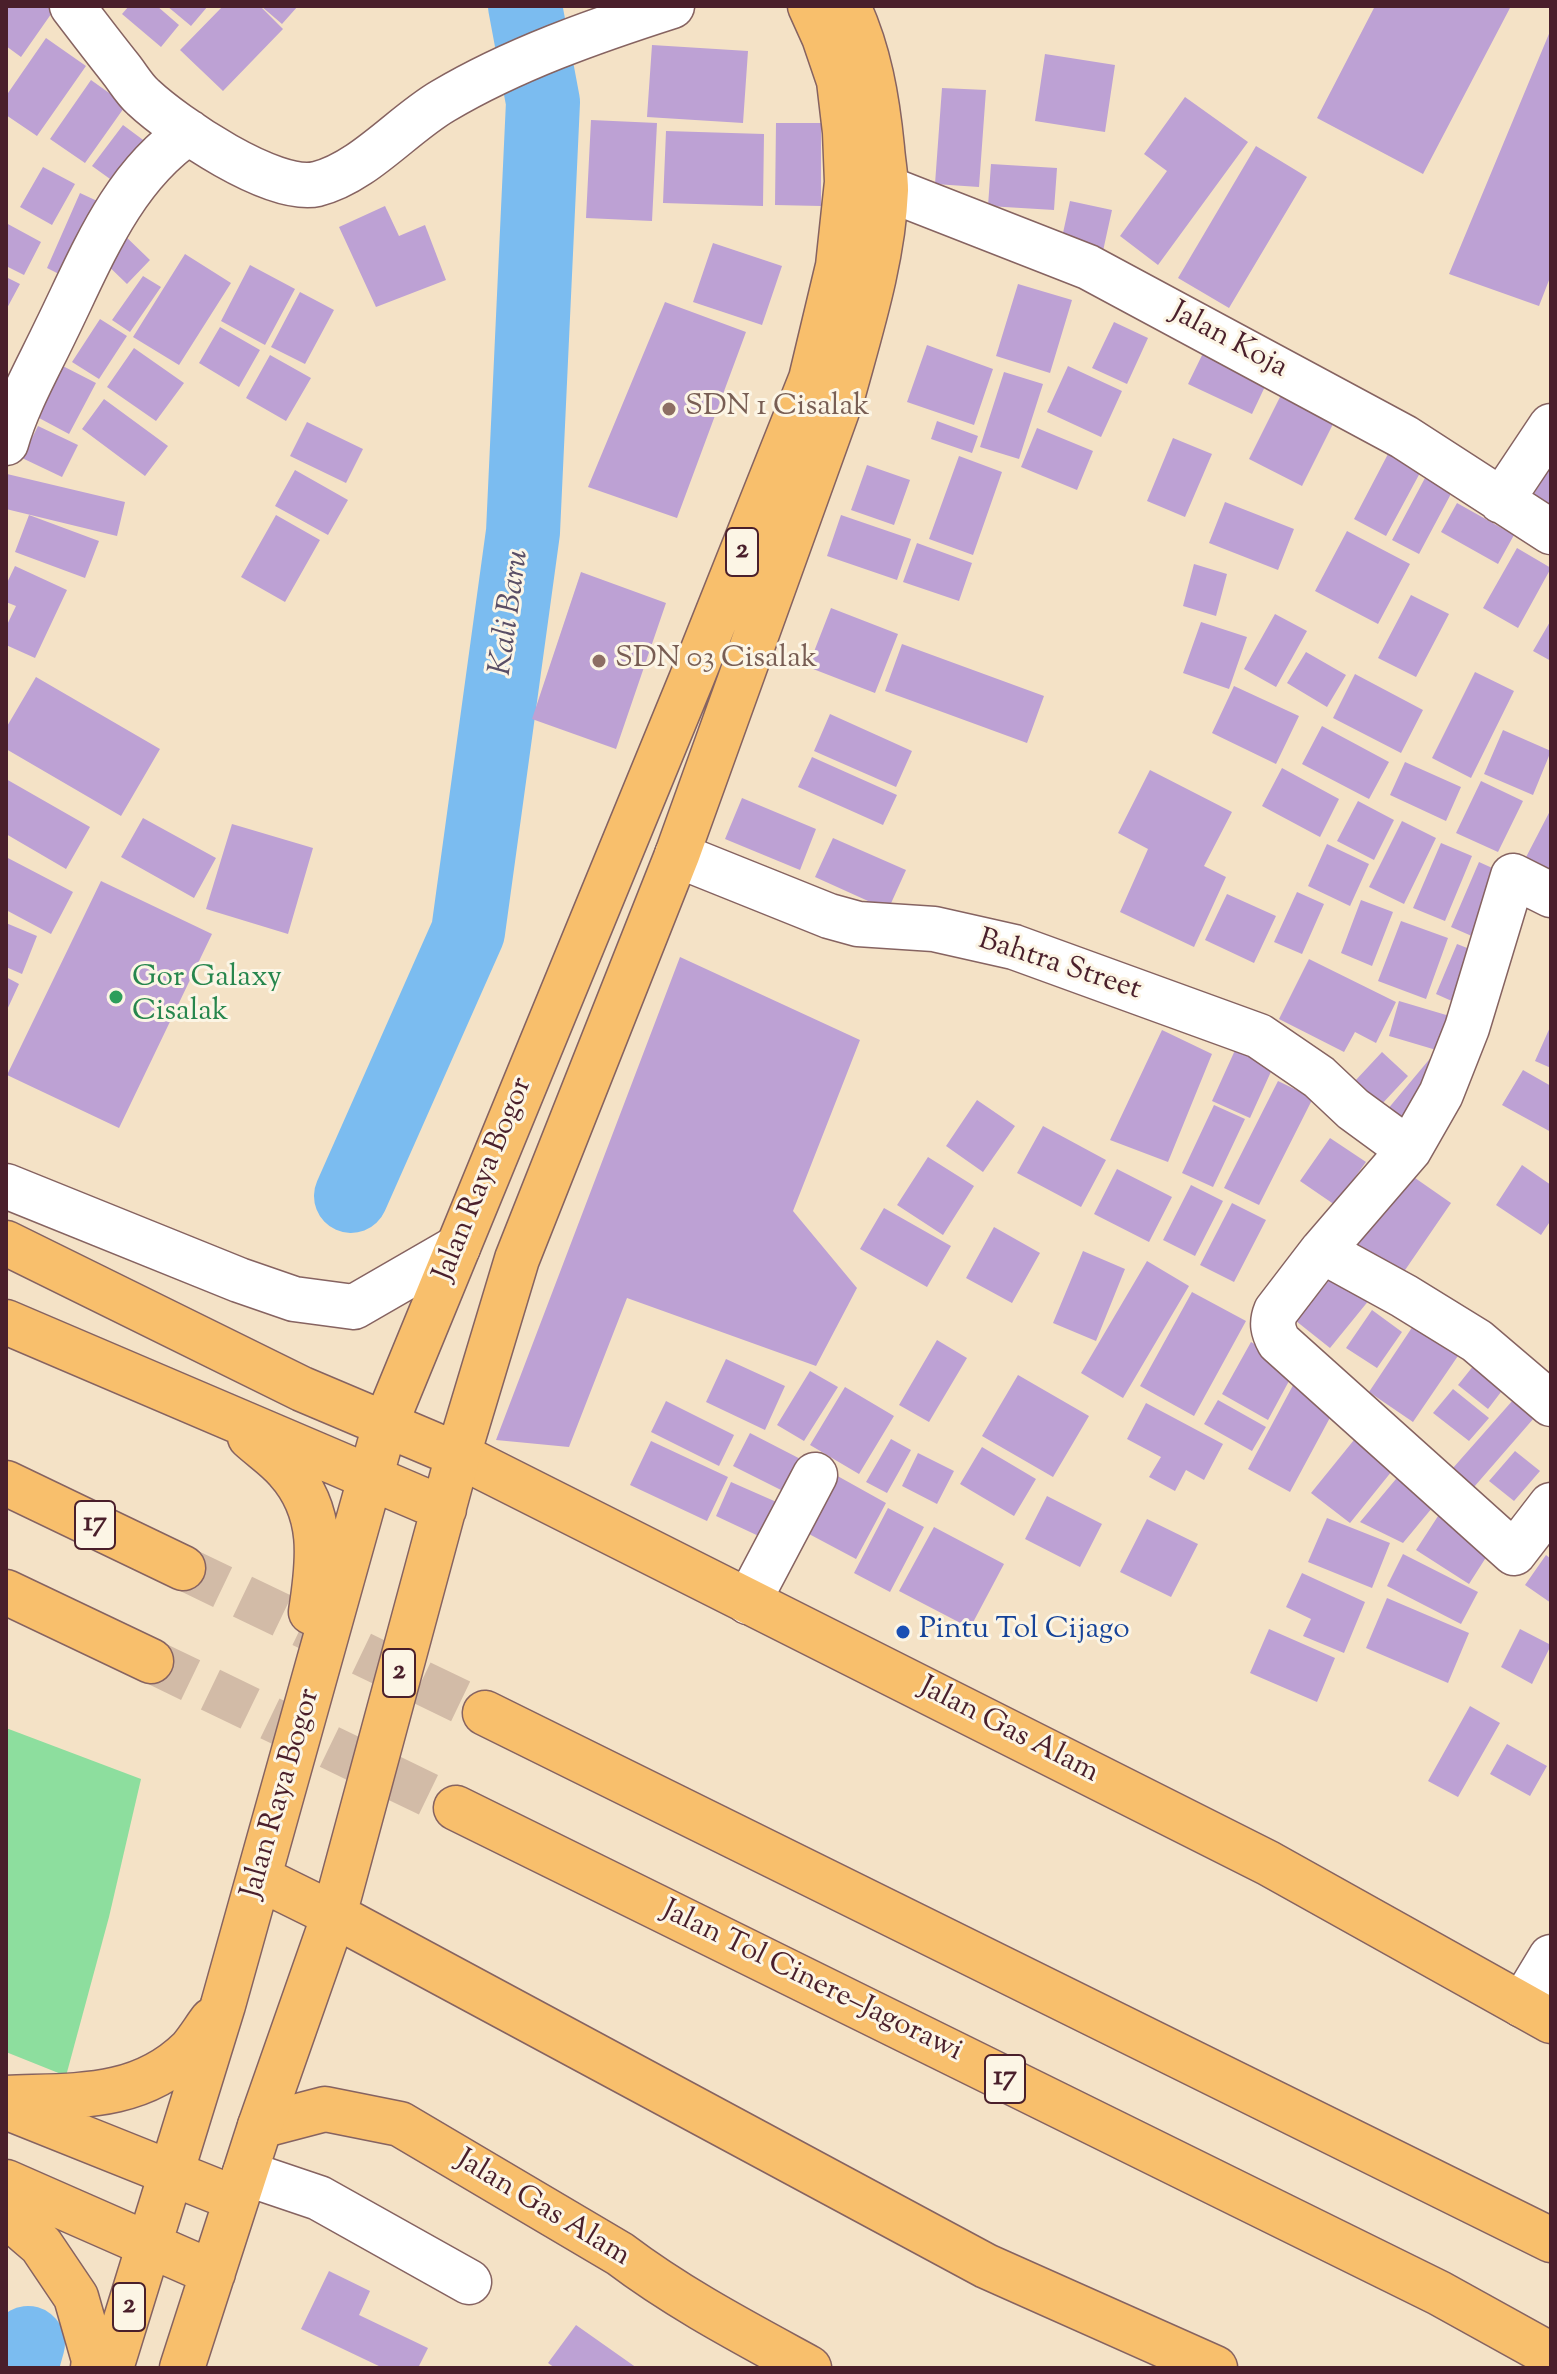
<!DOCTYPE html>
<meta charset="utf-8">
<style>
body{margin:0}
#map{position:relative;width:1557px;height:2374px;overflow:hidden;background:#f4e2c6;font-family:"Sorts Mill Goudy",serif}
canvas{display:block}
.frame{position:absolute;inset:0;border:8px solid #4a1f2b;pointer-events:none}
</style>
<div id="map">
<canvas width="1557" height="2374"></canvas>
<div class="frame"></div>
</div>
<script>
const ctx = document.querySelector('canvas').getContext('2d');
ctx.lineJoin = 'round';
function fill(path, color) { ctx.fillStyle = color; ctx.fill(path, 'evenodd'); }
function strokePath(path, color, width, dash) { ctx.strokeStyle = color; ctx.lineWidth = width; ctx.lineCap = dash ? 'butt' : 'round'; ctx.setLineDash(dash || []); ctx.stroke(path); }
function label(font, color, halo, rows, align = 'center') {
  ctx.font = font + ' "Sorts Mill Goudy",serif'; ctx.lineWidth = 6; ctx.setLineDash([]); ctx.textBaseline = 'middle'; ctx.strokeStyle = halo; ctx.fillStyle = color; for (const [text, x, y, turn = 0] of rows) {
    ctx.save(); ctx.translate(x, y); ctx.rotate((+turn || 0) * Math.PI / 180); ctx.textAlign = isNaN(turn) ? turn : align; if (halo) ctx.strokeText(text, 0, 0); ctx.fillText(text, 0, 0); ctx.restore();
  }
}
const green = new Path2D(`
 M 6,1728 L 141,1779 L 109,1917 L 66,2076 L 6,2052 Z`);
const river = new Path2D(`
 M 351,1196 L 468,932 L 523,532 L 543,102 L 525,6
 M 21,2368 L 28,2343`);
const building = new Path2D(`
 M 6,6 L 56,7 L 21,57 L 6,46 Z
 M 129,6 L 157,6 L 179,25 L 161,47 L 122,14 Z
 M 167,6 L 208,6 L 191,26 Z
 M 223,6 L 260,6 L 283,29 L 223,91 L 180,50 Z
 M 261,6 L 298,6 L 282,24 Z
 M 1375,6 L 1511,6 L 1423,174 L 1317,118 Z
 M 1551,29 L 1551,275 L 1539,306 L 1449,274 Z
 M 46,38 L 86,66 L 37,136 L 6,115 L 6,96 Z
 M 652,45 L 748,51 L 743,123 L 647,117 Z
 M 1045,54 L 1115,65 L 1105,132 L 1035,121 Z
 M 91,80 L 126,105 L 85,163 L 50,139 Z
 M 942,88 L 986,90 L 979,187 L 935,184 Z
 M 1185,97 L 1248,142 L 1158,265 L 1120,236 L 1167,171 L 1144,154 Z
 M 591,120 L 657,123 L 652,221 L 586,218 Z
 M 776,123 L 821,123 L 821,206 L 775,205 Z
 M 123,125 L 154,148 L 124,189 L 92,166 Z
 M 666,131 L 764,134 L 763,206 L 663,203 Z
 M 1256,146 L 1307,177 L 1229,308 L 1178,278 Z
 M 991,164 L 1057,168 L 1054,210 L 988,206 Z
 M 43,167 L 75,184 L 52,225 L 20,207 Z
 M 80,193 L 108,206 L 73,281 L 47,268 Z
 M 1070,201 L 1112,210 L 1103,251 L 1061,242 Z
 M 385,206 L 399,236 L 425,225 L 446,280 L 376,307 L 339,227 Z
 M 6,223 L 41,242 L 24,275 L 6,266 Z
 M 121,232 L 150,260 L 127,284 L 98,256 Z
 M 713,243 L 782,266 L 762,325 L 693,302 Z
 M 185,254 L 231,283 L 179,365 L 133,337 Z
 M 250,265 L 295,289 L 265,345 L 221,321 Z
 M 143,276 L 161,287 L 130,332 L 112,320 Z
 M 6,277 L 20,284 L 6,310 Z
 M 1018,284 L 1072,300 L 1050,373 L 996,356 Z
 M 300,292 L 334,310 L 305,364 L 271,347 Z
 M 665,302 L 746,332 L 677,518 L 588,487 Z
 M 100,319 L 127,336 L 99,379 L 72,362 Z
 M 1114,322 L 1148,338 L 1127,384 L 1092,368 Z
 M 220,327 L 260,350 L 239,387 L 199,363 Z
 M 927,345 L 993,369 L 974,425 L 907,402 Z
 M 1206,347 L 1269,378 L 1252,414 L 1188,384 Z
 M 134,348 L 184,383 L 156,421 L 107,387 Z
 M 270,355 L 311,378 L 286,421 L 246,398 Z
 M 53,361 L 96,383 L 69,434 L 26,411 Z
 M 1068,366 L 1122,391 L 1101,437 L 1047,412 Z
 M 1004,372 L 1043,384 L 1019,459 L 980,447 Z
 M 1284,389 L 1337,416 L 1302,486 L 1249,459 Z
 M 104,399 L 168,446 L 145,476 L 82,429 Z
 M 937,421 L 978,436 L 972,453 L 931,439 Z
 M 307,422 L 363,449 L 346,483 L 290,456 Z
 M 38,426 L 78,445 L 62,477 L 22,458 Z
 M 1037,428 L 1093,451 L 1077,490 L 1021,467 Z
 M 1173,438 L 1212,454 L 1185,517 L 1147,501 Z
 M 1388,454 L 1421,471 L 1386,536 L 1354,519 Z
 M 959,456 L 1002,472 L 973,555 L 929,539 Z
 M 867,465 L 910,480 L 894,525 L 851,510 Z
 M 1551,466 L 1551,509 L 1532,497 Z
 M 295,470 L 348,500 L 328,535 L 275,506 Z
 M 7,474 L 125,502 L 117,536 L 6,509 Z
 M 1425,478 L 1452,492 L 1419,554 L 1392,540 Z
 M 1225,502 L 1294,529 L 1278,570 L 1209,543 Z
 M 1457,503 L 1514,535 L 1498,564 L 1441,532 Z
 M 29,515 L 99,541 L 85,578 L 15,552 Z
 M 276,515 L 320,540 L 285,602 L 241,577 Z
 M 841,515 L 911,539 L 897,580 L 827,556 Z
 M 1347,531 L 1410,564 L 1378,624 L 1315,591 Z
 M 917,543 L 972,563 L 959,601 L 903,582 Z
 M 1517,548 L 1551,568 L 1518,628 L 1483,608 Z
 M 1194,564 L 1227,574 L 1216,616 L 1183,606 Z
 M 15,566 L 67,590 L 35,658 L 6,645 L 6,627 L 16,606 L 6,602 L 6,585 Z
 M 581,572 L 666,603 L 616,749 L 532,719 Z
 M 1411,595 L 1449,614 L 1416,677 L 1378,658 Z
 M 831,608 L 898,634 L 875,693 L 808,667 Z
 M 1275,614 L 1307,631 L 1276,687 L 1244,669 Z
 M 1551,620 L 1551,661 L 1533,651 Z
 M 1201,622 L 1247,637 L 1229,689 L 1183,673 Z
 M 902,644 L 1044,696 L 1027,743 L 885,691 Z
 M 1306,652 L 1346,675 L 1327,707 L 1287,683 Z
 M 1475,672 L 1514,691 L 1471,778 L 1432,758 Z
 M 1355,674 L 1423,710 L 1401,753 L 1333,718 Z
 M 36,677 L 160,749 L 121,816 L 6,749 L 6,728 Z
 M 1234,686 L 1299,716 L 1276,764 L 1212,733 Z
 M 830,714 L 912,751 L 896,787 L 814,751 Z
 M 1322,726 L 1389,762 L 1369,799 L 1302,764 Z
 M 1503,730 L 1551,751 L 1533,795 L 1484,774 Z
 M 812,757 L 897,795 L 883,825 L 798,787 Z
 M 1405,762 L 1461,787 L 1446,821 L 1390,795 Z
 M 1282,768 L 1339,799 L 1320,837 L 1262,806 Z
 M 1150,770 L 1232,812 L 1204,866 L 1226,877 L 1194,947 L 1120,912 L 1148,849 L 1118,833 Z
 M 6,779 L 90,827 L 66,869 L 6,834 Z
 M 1481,781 L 1523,801 L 1498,852 L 1456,833 Z
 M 742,798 L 816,829 L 800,870 L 725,839 Z
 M 1358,801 L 1394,820 L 1374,860 L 1337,841 Z
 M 1551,809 L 1551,878 L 1523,863 Z
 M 143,818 L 216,858 L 194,898 L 121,857 Z
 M 1402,821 L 1436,838 L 1404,904 L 1369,887 Z
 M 232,824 L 313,848 L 288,934 L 206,909 Z
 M 833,838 L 906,870 L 888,910 L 815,877 Z
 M 1441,843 L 1472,856 L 1445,921 L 1413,908 Z
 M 1327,844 L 1369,864 L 1350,906 L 1308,886 Z
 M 6,857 L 73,892 L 51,934 L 6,910 Z
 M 1479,862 L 1510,876 L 1481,940 L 1451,927 Z
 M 101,881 L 212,934 L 119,1128 L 7,1075 Z
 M 1297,892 L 1324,904 L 1302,954 L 1274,942 Z
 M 1227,894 L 1276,916 L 1254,963 L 1205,940 Z
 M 1361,900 L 1393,912 L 1372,966 L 1341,953 Z
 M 1401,921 L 1448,938 L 1426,999 L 1378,981 Z
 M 6,923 L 37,936 L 22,974 L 6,967 Z
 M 1457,944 L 1485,955 L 1463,1006 L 1436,994 Z
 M 680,957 L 860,1040 L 793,1211 L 857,1288 L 816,1366 L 627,1298 L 569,1447 L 496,1440 Z
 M 1309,959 L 1396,1002 L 1376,1043 L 1355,1032 L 1344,1052 L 1279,1019 Z
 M 6,977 L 19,984 L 6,1012 Z
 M 1399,1001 L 1453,1017 L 1443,1052 L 1389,1036 Z
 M 1551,1025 L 1551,1068 L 1535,1061 Z
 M 1162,1030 L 1212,1054 L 1168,1162 L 1110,1140 Z
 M 1236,1048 L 1274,1065 L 1250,1118 L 1212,1101 Z
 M 1382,1052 L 1408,1076 L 1381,1105 L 1355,1081 Z
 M 1433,1055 L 1440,1075 L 1414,1133 L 1387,1110 Z
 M 1523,1070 L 1551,1086 L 1551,1132 L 1502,1105 Z
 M 1278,1081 L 1313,1098 L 1259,1205 L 1224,1188 Z
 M 977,1100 L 1015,1126 L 983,1172 L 946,1146 Z
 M 1214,1105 L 1245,1119 L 1213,1187 L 1182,1173 Z
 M 1043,1126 L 1106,1160 L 1081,1207 L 1017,1173 Z
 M 1330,1138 L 1366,1162 L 1335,1205 L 1300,1181 Z
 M 928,1157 L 974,1186 L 943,1235 L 897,1205 Z
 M 1522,1165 L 1551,1185 L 1551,1220 L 1541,1235 L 1496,1205 Z
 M 1117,1169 L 1172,1197 L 1149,1242 L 1094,1214 Z
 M 1405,1171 L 1451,1203 L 1401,1276 L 1354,1243 Z
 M 1191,1185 L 1223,1201 L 1195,1256 L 1163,1240 Z
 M 1232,1203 L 1266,1220 L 1234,1282 L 1200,1265 Z
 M 884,1208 L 951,1246 L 927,1287 L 860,1249 Z
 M 994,1227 L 1040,1253 L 1012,1303 L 966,1278 Z
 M 1083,1251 L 1125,1269 L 1096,1341 L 1053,1323 Z
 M 1147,1261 L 1189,1286 L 1123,1398 L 1081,1373 Z
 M 1340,1267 L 1374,1294 L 1330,1348 L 1296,1321 Z
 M 1192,1292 L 1246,1321 L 1194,1416 L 1140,1386 Z
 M 1372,1310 L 1402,1332 L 1377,1368 L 1346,1348 Z
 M 1419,1317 L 1464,1347 L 1413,1422 L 1369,1392 Z
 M 937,1340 L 967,1358 L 929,1422 L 899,1405 Z
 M 1251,1342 L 1296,1368 L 1268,1420 L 1222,1394 Z
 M 726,1359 L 785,1386 L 765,1430 L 706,1402 Z
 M 1474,1365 L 1504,1388 L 1488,1409 L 1458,1385 Z
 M 810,1371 L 838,1387 L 804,1441 L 777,1425 Z
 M 1018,1375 L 1089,1416 L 1053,1477 L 982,1436 Z
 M 1298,1376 L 1340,1399 L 1290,1492 L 1248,1469 Z
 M 845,1387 L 894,1416 L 859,1474 L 810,1445 Z
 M 1453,1389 L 1489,1418 L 1469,1441 L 1433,1413 Z
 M 1218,1400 L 1266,1427 L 1252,1451 L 1204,1424 Z
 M 1513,1400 L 1534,1418 L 1474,1487 L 1453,1468 Z
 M 666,1401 L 734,1435 L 719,1466 L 651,1432 Z
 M 1146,1403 L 1223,1444 L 1204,1480 L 1186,1470 L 1175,1491 L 1149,1477 L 1161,1457 L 1127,1439 Z
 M 750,1433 L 814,1466 L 797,1498 L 733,1466 Z
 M 1358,1435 L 1396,1466 L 1350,1523 L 1311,1493 Z
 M 891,1439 L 911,1450 L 887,1493 L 866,1482 Z
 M 651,1441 L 728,1477 L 707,1521 L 630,1485 Z
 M 982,1447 L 1036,1479 L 1014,1516 L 960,1484 Z
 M 1515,1451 L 1540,1471 L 1514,1501 L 1489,1481 Z
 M 918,1453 L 954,1471 L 937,1504 L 902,1486 Z
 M 825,1469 L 886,1503 L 856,1559 L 794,1526 Z
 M 1401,1473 L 1437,1502 L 1403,1543 L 1360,1522 Z
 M 731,1482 L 781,1504 L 765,1539 L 716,1516 Z
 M 1047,1496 L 1102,1524 L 1080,1567 L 1025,1539 Z
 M 888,1508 L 924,1527 L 890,1592 L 854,1573 Z
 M 1440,1513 L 1492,1548 L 1469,1584 L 1416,1550 Z
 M 1327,1518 L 1390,1543 L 1372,1588 L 1308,1562 Z
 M 1147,1519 L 1198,1544 L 1171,1597 L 1120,1572 Z
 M 934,1527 L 1004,1564 L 970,1628 L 899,1591 Z
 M 1403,1554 L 1478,1592 L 1461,1624 L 1387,1586 Z
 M 1546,1555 L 1551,1559 L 1551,1603 L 1525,1585 Z
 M 1302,1573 L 1365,1602 L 1344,1653 L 1303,1636 L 1311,1619 L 1286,1607 Z
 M 1387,1598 L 1469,1633 L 1448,1683 L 1366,1648 Z
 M 1269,1629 L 1335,1658 L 1317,1702 L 1250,1673 Z
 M 1520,1629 L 1551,1645 L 1532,1684 L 1501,1667 Z
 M 1470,1706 L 1500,1723 L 1458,1797 L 1428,1781 Z
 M 1507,1744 L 1547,1766 L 1530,1796 L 1490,1774 Z
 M 329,2271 L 370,2291 L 359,2315 L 428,2348 L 418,2368 L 383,2368 L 301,2329 Z
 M 576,2325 L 637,2368 L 555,2368 L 548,2363 Z`);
const highwayTunnel = new Path2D(`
 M 183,1568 L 485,1713
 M 151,1661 L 456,1808`);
const minor = new Path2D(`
 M 72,6 C 88,27 104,48 120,68 C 128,78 134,89 143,97 C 175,127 273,194 317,184 C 364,172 402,125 443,101 C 514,59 594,31 672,6
 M 886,188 L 1088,267 L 1404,437 L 1551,532
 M 6,443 C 17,404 39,366 56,330 C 91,259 121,178 189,132
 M 1501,501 L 1551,426
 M 677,855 L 829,916 L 858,924 L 934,929 L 1014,947 L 1259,1036 L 1319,1077 L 1353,1109 L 1409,1150
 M 1551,895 L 1513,876 L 1467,1028 L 1441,1094 L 1409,1150 L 1322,1251 L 1276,1311 C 1271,1323 1273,1331 1279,1342 L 1514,1553 L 1551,1505
 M 6,1186 L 239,1280 L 294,1299 L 354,1307 L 458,1247
 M 1322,1251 L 1404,1296 L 1477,1341 L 1551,1404
 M 748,1602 L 815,1475
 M 1522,2005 L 1551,1957
 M 245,2173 L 319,2198 L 469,2282`);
const major = new Path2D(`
 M 458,1455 L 1268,1863 L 1551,2021
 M 260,2126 L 325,2109 L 400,2124 L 620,2254 C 678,2298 745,2333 809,2368`);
const highway = new Path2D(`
 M 6,1243 L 302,1389 L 458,1455
 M 6,1322 L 444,1509
 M 250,1437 C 262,1448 277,1458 287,1470 C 325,1512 319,1561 311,1612
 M 6,1483 L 183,1568
 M 6,1592 L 151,1661
 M 485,1713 L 1551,2240
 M 456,1808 L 1439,2293 L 1551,2355
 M 259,1878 L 334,1915 L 986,2266 L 1215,2368
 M 6,2098 C 73,2095 138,2101 190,2050 C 198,2041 205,2029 212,2020
 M 6,2107 L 236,2199
 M 6,2182 L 213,2273
 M 6,2215 L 41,2245 L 76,2297 L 94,2360 L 93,2368
 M 111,2368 L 223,2005 L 385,1425 L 691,680 L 811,379 L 838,266 L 847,182 L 845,132 L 839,81 L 824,37 L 810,6
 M 182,2368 L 260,2126 L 334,1915 L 458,1455 L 517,1259 L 677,855 L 843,394 C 861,328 883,259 886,190 C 886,176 883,162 882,148 C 877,98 869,51 848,6`);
const markers = [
 [669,409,8,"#8d6e63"],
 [599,661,8,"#8d6e63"],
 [116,997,8,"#2e9e5b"],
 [903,1632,8,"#1a4fb4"]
];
const shields = [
 [742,552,32],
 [95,1525,40],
 [399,1673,32],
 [1005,2079,40],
 [129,2307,32]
];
const shieldNames = [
 ["2",742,552],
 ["17",95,1525],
 ["2",399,1673],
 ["17",1005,2079],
 ["2",129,2307]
];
const streetNames = [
 ["Jalan Koja",1228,342,28],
 ["Bahtra Street",1059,967,18],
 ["Jalan Raya Bogor",485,1180,-68],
 ["Jalan Gas Alam",1008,1732,27],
 ["Jalan Raya Bogor",283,1794,-74],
 ["Jalan Tol Cinere–Jagorawi",811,1983,26],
 ["Jalan Gas Alam",542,2210,31]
];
const educationNames = [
 ["SDN 1 Cisalak",685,409],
 ["SDN 03 Cisalak",615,661]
];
const leisureNames = [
 ["Gor Galaxy",132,980],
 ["Cisalak",132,1014]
];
const transitNames = [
 ["Pintu Tol Cijago",919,1632]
];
const waterNames = [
 ["Kali Baru",512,613,-82]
];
fill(green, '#8dde9e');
strokePath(river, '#7bbcf0', 74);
fill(building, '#bda1d4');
strokePath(highwayTunnel, '#d2bba7', 44, [44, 22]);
strokePath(minor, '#866361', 47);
strokePath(major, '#866361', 47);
strokePath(highway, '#866361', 47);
strokePath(minor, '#fff', 44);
strokePath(major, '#f8bf6c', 44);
strokePath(highway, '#f8bf6c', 44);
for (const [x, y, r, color] of markers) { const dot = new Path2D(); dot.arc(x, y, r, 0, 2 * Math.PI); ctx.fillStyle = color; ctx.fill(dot); strokePath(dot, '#fcf5e5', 3); }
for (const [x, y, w] of shields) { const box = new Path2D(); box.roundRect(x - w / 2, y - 24, w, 48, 6); ctx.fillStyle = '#fcf5e5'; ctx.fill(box); strokePath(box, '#4a1f2b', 2); }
label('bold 28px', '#4a1f2b', null, shieldNames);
label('30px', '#4a1f2b', '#fcf5e5', streetNames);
label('30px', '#785e54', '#fcf5e5', educationNames, 'left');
label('30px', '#27864d', '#fcf5e5', leisureNames, 'left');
label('30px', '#164399', '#fcf5e5', transitNames, 'left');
label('italic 32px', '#594e66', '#fcf5e5', waterNames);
</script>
